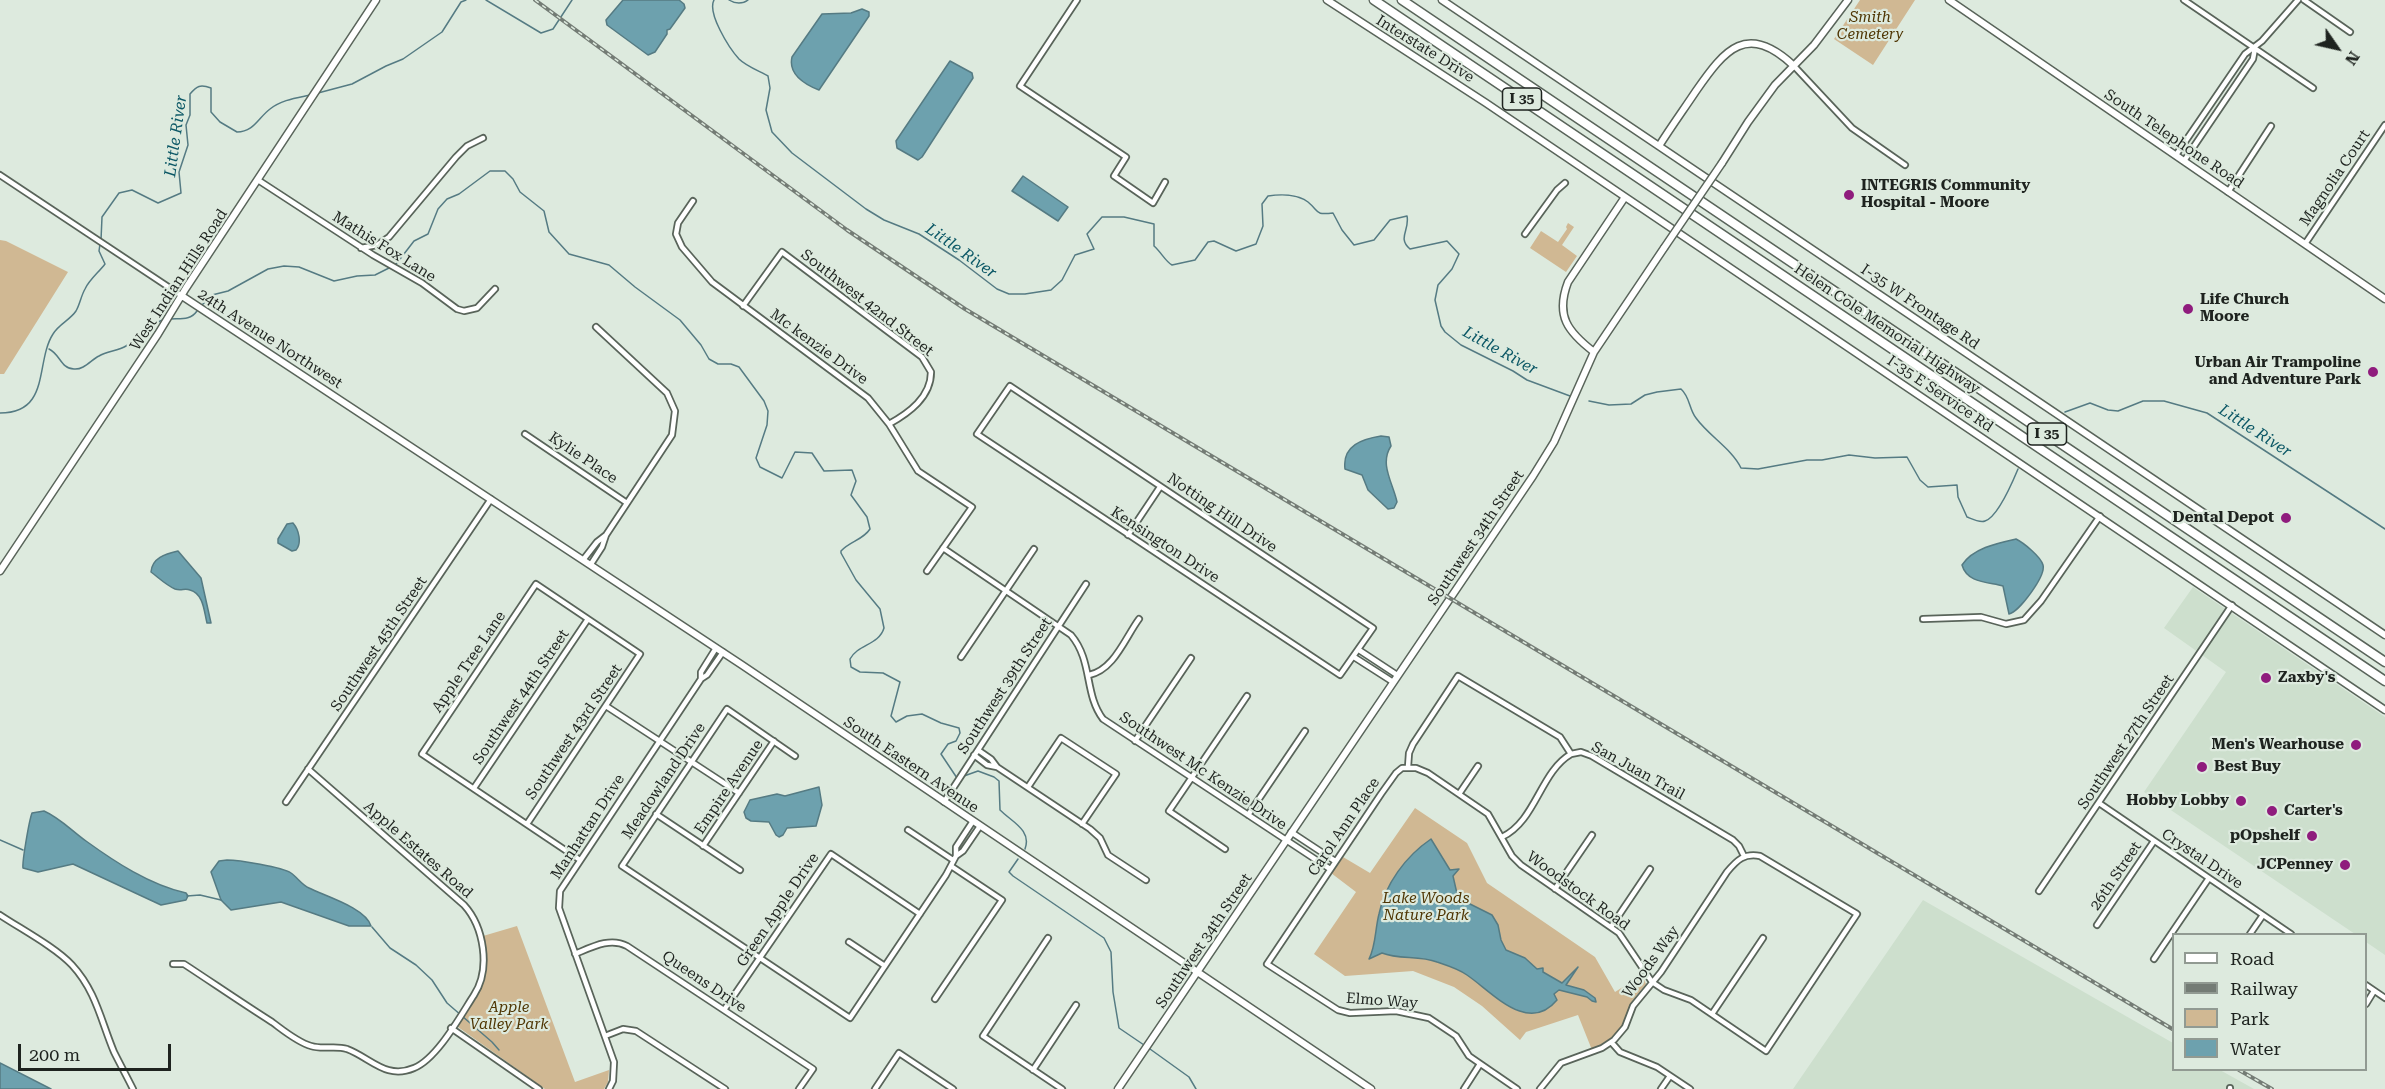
<!DOCTYPE html>
<style>
body{margin:0}
#map{position:relative;width:2385px;height:1089px;overflow:hidden;background:#ddeade;font-family:"Roboto Serif",serif}
canvas{display:block}
.legend{position:absolute;left:2172px;top:933px;width:195px;height:138px;box-sizing:border-box;background:#ddeade;border:2px solid #919a92;margin:0;padding:8px 10px;list-style:none;font-size:18px;color:#1e231f}
.legend li{display:flex;align-items:center;gap:12px;height:30px}
.legend b{width:30px;border:2px solid #919a92}
.north{position:absolute;left:2307px;top:18px;width:60px;height:60px;-webkit-text-stroke:4px #ddeade;paint-order:stroke;rotate:124deg;font-size:16px;font-weight:700;line-height:24px;text-align:center;color:#1e231f}
.north::after{content:'';display:block;margin:auto;width:21px;height:27px;background:#1e231f;clip-path:polygon(50% 0,100% 100%,50% 72%,0 100%)}
.scale{position:absolute;left:18px;top:1044px;width:153px;height:27px;box-sizing:border-box;border:3px solid #1e231f;border-top:0;padding-left:8px;font-size:18px;line-height:21px;white-space:nowrap;color:#1e231f;-webkit-text-stroke:4px #ddeade;paint-order:stroke}
</style>
<div id="map">
<canvas width="2385" height="1089"></canvas>
<ul class="legend">
<li><b style="height:8px;background:#fff"></b>Road</li>
<li><b style="height:8px;background:#747c75"></b>Railway</li>
<li><b style="height:16px;background:#d0b893"></b>Park</li>
<li><b style="height:16px;background:#6da1ae"></b>Water</li>
</ul>
<div class="north">N</div>
<div class="scale">200 m</div>
</div>
<script>
const ctx = document.querySelector('canvas').getContext('2d');
ctx.lineJoin = 'round';
function fill(path, color) { ctx.fillStyle = color; ctx.fill(path, 'evenodd'); }
function strokePath(path, color, width, dash) { ctx.strokeStyle = color; ctx.lineWidth = width; ctx.lineCap = dash ? 'butt' : 'round'; ctx.setLineDash(dash || []); ctx.stroke(path); }
function label(font, color, halo, rows, align = 'center') {
  ctx.font = font + ' "Roboto Serif",serif'; ctx.lineWidth = 4.5; ctx.setLineDash([]); ctx.textBaseline = 'middle'; ctx.strokeStyle = halo; ctx.fillStyle = color; for (const [text, x, y, turn = 0] of rows) {
    ctx.save(); ctx.translate(x, y); ctx.rotate((+turn || 0) * Math.PI / 180); ctx.textAlign = isNaN(turn) ? turn : align; if (halo) ctx.strokeText(text, 0, 0); ctx.fillText(text, 0, 0); ctx.restore();
  }
}
const built = new Path2D(`
 M 2193,587 L 2385,717 L 2385,955 L 2366,942 L 2366,934 L 2355,934 L 2144,792 L 2226,672 L 2164,628 Z
 M 1923,900 L 2173,1043 L 2174,1070 L 2220,1070 L 2254,1089 L 1793,1089 Z`);
const green = new Path2D(`
 M 1860,0 L 1915,0 L 1873,65 L 1834,39 Z
 M 1568,223 L 1574,227 L 1562,245 L 1577,256 L 1566,272 L 1530,248 L 1541,231 L 1558,242 L 1567,229 L 1566,227 Z
 M 0,240 L 6,241 L 68,272 L 4,374 L 0,374 Z
 M 1415,808 L 1467,843 L 1487,883 L 1595,957 L 1615,992 L 1642,975 L 1646,984 L 1633,1000 L 1622,1026 L 1614,1037 L 1604,1044 L 1592,1050 L 1578,1015 L 1526,1032 L 1520,1040 L 1482,1006 L 1454,987 L 1413,971 L 1345,976 L 1314,954 L 1356,892 L 1331,873 L 1343,857 L 1370,873 Z
 M 517,926 L 575,1082 L 609,1070 L 608,1082 L 604,1089 L 545,1089 L 458,1027 L 458,1023 C 484,985 489,983 483,936 Z`);
const water = new Path2D(`
 M 623,0 L 679,0 L 684,4 L 685,8 L 670,29 L 667,30 L 667,34 L 655,52 L 648,55 L 607,25 L 606,20 Z
 M 862,9 L 869,12 L 869,16 L 819,90 C 804,84 788,74 792,57 L 822,14 L 851,13 Z
 M 950,61 L 972,73 L 973,78 L 922,157 L 918,160 L 897,148 L 896,141 Z
 M 1023,176 L 1068,207 L 1058,221 L 1012,191 Z
 M 1381,436 L 1389,437 L 1391,446 C 1379,464 1393,483 1397,502 L 1394,508 L 1388,509 L 1368,490 L 1362,475 L 1345,469 C 1342,445 1363,439 1381,436 Z
 M 293,523 C 299,530 302,543 296,550 L 292,551 L 278,543 L 278,539 L 287,524 Z
 M 2016,539 C 2024,543 2041,557 2043,565 C 2046,576 2019,612 2009,614 L 2003,586 C 1988,582 1967,583 1962,565 C 1973,548 1998,543 2016,539 Z
 M 178,551 L 201,578 L 211,623 L 207,623 C 204,612 204,594 190,590 C 185,588 181,591 175,589 C 166,585 159,578 151,572 C 152,558 165,554 178,551 Z
 M 819,787 L 822,805 L 816,826 L 787,828 L 783,835 L 779,837 L 776,835 L 769,822 L 751,821 L 746,818 L 744,812 L 750,800 L 777,794 L 785,796 Z
 M 44,811 C 60,818 72,831 86,841 C 115,862 150,885 186,893 L 188,896 L 186,900 L 161,905 L 73,864 L 38,872 L 23,868 C 22,862 29,821 32,813 Z
 M 1431,839 L 1450,870 L 1459,869 L 1453,876 L 1458,898 L 1492,915 L 1498,925 L 1501,940 L 1506,950 L 1525,958 L 1537,969 L 1543,968 L 1543,972 L 1562,983 L 1578,967 L 1566,985 L 1584,990 L 1595,998 L 1596,1002 L 1592,1001 L 1587,997 L 1559,990 L 1554,994 L 1557,1000 C 1528,1035 1492,992 1467,975 C 1459,969 1446,965 1437,962 C 1419,955 1399,960 1382,953 L 1369,959 C 1376,946 1375,929 1379,914 C 1385,884 1406,856 1431,839 Z
 M 227,860 C 239,860 282,867 291,873 C 297,877 302,885 309,888 C 325,896 366,908 371,926 L 349,926 L 281,902 L 231,910 L 221,900 L 211,872 L 219,861 Z
 M 0,1063 L 51,1089 L 0,1089 Z`);
const stream = new Path2D(`
 M 486,0 L 541,33 L 553,29 L 572,0
 M 714,0 C 707,13 729,48 739,59 C 746,66 759,71 768,76 L 770,88 L 766,110 L 772,132 L 792,153 L 866,209 L 884,220 L 919,234 L 959,260 L 997,289 L 1009,294 L 1025,294 L 1051,290 L 1062,280 L 1075,255 L 1094,249 L 1087,234 L 1102,217 L 1124,217 L 1154,224 L 1154,246 C 1161,252 1166,262 1172,265 L 1195,260 L 1208,242 L 1214,241 L 1236,251 L 1256,244 L 1263,226 L 1262,204 L 1268,196 C 1280,194 1297,194 1308,202 C 1320,212 1314,215 1333,213 L 1342,230 L 1354,245 L 1374,240 L 1390,220 L 1407,216 C 1410,230 1397,238 1410,249 L 1447,241 L 1459,254 L 1452,269 L 1438,285 L 1435,300 L 1441,326 L 1445,332 L 1461,345 L 1513,371 L 1527,380 L 1570,396
 M 729,0 C 735,4 743,4 748,0
 M 318,93 L 352,84 L 386,66 L 403,59 L 442,32 L 461,2 L 466,0
 M 101,240 L 102,217 L 119,193 L 132,190 L 158,203 L 181,193 L 179,172 L 188,145 L 186,125 L 190,115 L 190,94 C 197,86 200,84 211,88 L 211,112 L 220,122 L 237,132 C 254,132 258,118 270,109 C 281,100 296,98 310,95
 M 394,265 L 397,263 L 414,241 L 428,234 L 438,209 L 447,199 L 459,194 L 490,171 L 505,171 L 513,179 L 520,192 L 544,211 L 549,232 L 569,254 L 609,265 L 635,287 L 680,320 L 701,345 L 709,359 L 718,364 L 731,364 L 739,367 L 764,401 L 768,411 L 767,425 L 756,458 L 760,467 L 782,478 L 795,452 L 812,453 L 824,471 L 852,470 L 856,481 L 851,495 L 867,517 L 870,529 C 863,540 850,541 841,551 L 841,553 L 856,580 L 880,609 L 884,628 C 879,645 858,644 850,659 L 851,667 L 860,672 L 883,673 L 900,682 L 891,716 L 896,722 L 907,716 L 922,714 L 941,723 L 959,728 L 960,733 L 956,741 L 948,744 L 941,754 L 957,778
 M 202,305 L 212,295 L 228,291 L 268,269 L 284,266 L 299,267 L 334,281 L 357,276 L 375,275 L 389,268
 M 169,319 C 180,318 190,321 197,311
 M 49,349 C 60,354 61,369 74,369 C 84,370 91,360 99,356 C 107,351 118,351 126,346 C 134,341 157,321 164,319
 M 1589,401 L 1609,405 L 1631,404 L 1645,395 L 1657,392 L 1681,389 C 1690,397 1689,409 1696,418 C 1709,436 1732,449 1741,468 L 1758,469 L 1807,460 L 1822,460 L 1849,455 L 1875,458 L 1907,457 L 1920,480 L 1928,487 L 1957,485 L 1958,497 L 1967,517 C 1972,519 1980,523 1985,521 C 1998,517 2013,481 2018,469
 M 2065,412 L 2090,403 L 2108,410 L 2118,411 L 2143,401 L 2164,401 L 2207,413 L 2385,529
 M 0,413 C 51,413 35,362 53,334 C 59,324 70,320 76,311 C 80,304 81,296 85,289 C 89,280 99,272 105,264 L 99,251 L 100,244
 M 964,776 L 978,771 L 994,777 L 999,781 L 1000,810 C 1012,822 1032,830 1025,849
 M 0,840 L 23,850
 M 1018,859 L 1009,872 L 1013,876 L 1104,938 L 1111,952 L 1113,992 L 1119,1028 L 1144,1045
 M 187,896 L 200,895 L 221,900
 M 372,927 L 390,948 L 416,965 L 432,980 L 447,1003 L 492,1042 L 499,1050
 M 1150,1049 L 1189,1077 L 1196,1089`);
const street = new Path2D(`
 M 1077,0 L 1020,86 L 1126,157 L 1114,176 L 1153,203 L 1165,182
 M 2184,0 L 2313,88
 M 2304,0 L 2350,32
 M 1794,66 L 1852,128 L 1905,165
 M 2176,155 L 2245,54 L 2262,41 L 2298,0
 M 2184,161 L 2253,59 L 2255,48
 M 0,175 L 182,296
 M 258,180 L 373,255 L 422,283 L 457,309 L 464,311 L 477,308 L 495,289
 M 2228,192 L 2271,126
 M 693,201 L 678,223 L 676,234 L 682,247 L 712,282 L 868,398 L 889,424 L 918,471 L 972,507 L 927,571
 M 1525,234 L 1557,190 L 1565,183
 M 2305,244 L 2385,125
 M 361,248 L 377,245 L 389,237 L 456,157 L 467,146 L 483,138
 M 743,306 L 782,252 L 922,357 L 931,372 C 931,397 909,413 889,424
 M 1010,386 L 1373,628 L 1340,675 L 977,434 Z
 M 525,434 L 627,503
 M 1128,535 L 1160,487
 M 943,548 L 1071,635 C 1093,661 1084,694 1103,719 L 1330,869
 M 583,560 L 597,542 L 606,535
 M 591,564 L 602,547 L 606,535 L 672,435 L 675,411 L 667,393 L 596,327
 M 1923,619 L 1981,617 L 2006,624 L 2024,620 L 2041,601 L 2100,516
 M 1359,650 L 1397,675
 M 961,657 L 1034,549
 M 1354,657 L 1393,682
 M 1089,675 C 1114,670 1125,638 1139,619
 M 701,679 L 701,672 L 716,648
 M 606,706 L 739,793
 M 1135,741 L 1191,658
 M 978,750 L 991,759 L 997,767
 M 974,755 L 987,765 L 997,767 L 1090,829 L 1100,838 L 1108,855 L 1146,880
 M 795,756 L 727,709 L 622,866 L 850,1018 L 946,875 L 956,856 L 956,847 L 973,821
 M 1408,767 L 1409,753 L 1413,744 L 1458,676 L 1560,737 L 1571,754 L 1581,752 L 1592,756 L 1733,840 L 1739,846 L 1744,856
 M 1028,787 L 1061,738 L 1116,774 L 1082,824
 M 474,788 L 588,619
 M 1459,794 L 1478,766
 M 286,802 L 491,499
 M 944,802 L 1086,584
 M 2099,803 L 2291,934
 M 656,814 L 740,870
 M 1248,815 L 1305,731
 M 527,824 L 640,654 L 536,584 L 422,754 L 580,860
 M 908,830 L 953,860
 M 1291,832 L 1335,861
 M 1502,837 C 1536,821 1540,772 1571,754
 M 703,846 L 774,741
 M 1225,849 L 1169,811 L 1247,696
 M 956,856 L 963,851 L 980,826
 M 1555,889 L 1592,835
 M 2039,891 L 2232,605
 M 0,915 C 21,929 55,947 72,965 C 96,991 101,1021 114,1052 C 120,1064 127,1077 133,1089
 M 2097,925 L 2154,841
 M 1611,927 L 1650,869
 M 2250,934 L 2263,915
 M 1048,938 L 983,1036 L 1062,1089
 M 849,942 L 885,966
 M 575,954 C 592,947 610,937 627,946 L 813,1069 L 799,1089
 M 2154,959 L 2209,878
 M 173,964 L 184,964 C 213,983 242,1003 272,1022 C 283,1030 297,1042 311,1046 C 323,1050 335,1045 347,1049 C 371,1058 386,1080 414,1068 C 437,1059 461,1015 474,995 C 491,969 484,927 464,905 L 308,769
 M 2366,985 L 2385,998
 M 935,999 L 1002,900 L 951,866
 M 2366,1004 L 2374,991
 M 724,1010 L 831,854 L 920,914
 M 1712,1014 L 1763,938
 M 451,1028 L 539,1089
 M 605,1036 L 623,1029 L 636,1031 L 725,1089
 M 1612,1043 L 1620,1052 L 1657,1067 L 1690,1089
 M 1033,1070 L 1076,1005
 M 609,1089 L 613,1081 L 614,1062 L 559,908 L 560,891 L 701,679 L 707,675 L 723,652
 M 875,1089 L 899,1053 L 953,1089
 M 1464,1089 L 1480,1064
 M 1517,1089 L 1469,1056 L 1456,1036 L 1429,1018 L 1396,1011 L 1350,1013 L 1338,1010 L 1267,964 L 1381,794 L 1396,773 L 1402,768 L 1416,768 L 1428,773 L 1488,814 L 1512,856 L 1521,865 L 1619,933 L 1652,982 L 1664,990 L 1691,1000 L 1766,1051 L 1857,914 L 1760,856 C 1744,853 1737,860 1727,872 L 1661,972 L 1633,1006 L 1625,1027 L 1614,1040 L 1602,1048 L 1561,1063 L 1540,1089
 M 1661,1089 L 1670,1076
 M 2230,1089 L 2230,1088`);
const secondary = new Path2D(`
 M 1327,0 L 1486,103 L 2385,710
 M 1442,0 L 2385,635
 M 1949,0 L 2385,299
 M 1659,146 C 1671,127 1684,109 1696,91 C 1725,49 1747,22 1794,66
 M 1722,163 L 1748,122 L 1775,85 L 1814,45 L 1848,0
 M 182,296 L 742,665 L 1371,1089
 M 1594,352 C 1568,332 1555,316 1568,282 L 1625,197
 M 0,571 L 158,334 L 186,288 L 376,0
 M 1118,1089 L 1533,476 L 1554,442 L 1594,352 L 1664,248`);
const highway = new Path2D(`
 M 1374,0 L 2385,681
 M 1402,0 L 2385,662`);
const rail = new Path2D(`
 M 535,0 L 847,230 L 965,309 L 2174,1030
 M 2239,1070 L 2272,1089`);
const secondaryBridge = new Path2D(`
 M 1664,248 L 1722,163`);
const markers = [
 [1849,195,6,"#8f1c7d"],
 [2188,309,6,"#8f1c7d"],
 [2373,372,6,"#8f1c7d"],
 [2286,518,6,"#8f1c7d"],
 [2266,678,6,"#8f1c7d"],
 [2356,745,6,"#8f1c7d"],
 [2202,767,6,"#8f1c7d"],
 [2241,801,6,"#8f1c7d"],
 [2272,811,6,"#8f1c7d"],
 [2312,836,6,"#8f1c7d"],
 [2345,865,6,"#8f1c7d"]
];
const shields = [
 [1522,99,39],
 [2047,434,39]
];
const shieldNames = [
 ["I 35",1522,99],
 ["I 35",2047,434]
];
const parkNames = [
 ["Smith",1870,18],
 ["Cemetery",1870,35],
 ["Lake Woods",1426,899],
 ["Nature Park",1426,916],
 ["Apple",509,1008],
 ["Valley Park",509,1025]
];
const streetNames = [
 ["Interstate Drive",1425,49,32],
 ["South Telephone Road",2174,139,34],
 ["Magnolia Court",2335,178,-56],
 ["Mathis Fox Lane",384,247,32],
 ["West Indian Hills Road",179,280,-57],
 ["Southwest 42nd Street",867,303,38],
 ["I-35 W Frontage Rd",1920,307,34],
 ["Helen Cole Memorial Highway",1887,329,34],
 ["24th Avenue Northwest",270,339,33],
 ["Mc kenzie Drive",819,347,36],
 ["I-35 E Service Rd",1940,394,34],
 ["Kylie Place",583,458,34],
 ["Notting Hill Drive",1222,513,34],
 ["Southwest 34th Street",1476,538,-56],
 ["Kensington Drive",1165,545,33],
 ["Southwest 45th Street",379,644,-56],
 ["Apple Tree Lane",469,662,-56],
 ["Southwest 39th Street",1005,686,-57],
 ["Southwest 44th Street",521,697,-56],
 ["Southwest 43rd Street",574,732,-56],
 ["Southwest 27th Street",2126,742,-56],
 ["South Eastern Avenue",911,765,34],
 ["Southwest Mc Kenzie Drive",1203,771,34],
 ["San Juan Trail",1638,771,29],
 ["Meadowland Drive",664,781,-56],
 ["Empire Avenue",729,787,-56],
 ["Manhattan Drive",588,827,-57],
 ["Carol Ann Place",1344,827,-56],
 ["Apple Estates Road",418,850,41],
 ["Crystal Drive",2202,859,34],
 ["26th Street",2116,876,-56],
 ["Woodstock Road",1578,891,36],
 ["Green Apple Drive",778,910,-56],
 ["Southwest 34th Street",1204,941,-56],
 ["Woods Way",1651,962,-54],
 ["Queens Drive",704,982,34],
 ["Elmo Way",1382,1001,4]
];
const poiNames = [
 ["INTEGRIS Community",1861,186,"left"],
 ["Hospital - Moore",1861,203,"left"],
 ["Life Church",2200,300,"left"],
 ["Moore",2200,317,"left"],
 ["Urban Air Trampoline",2361,363],
 ["and Adventure Park",2361,380],
 ["Dental Depot",2274,518],
 ["Zaxby's",2278,678,"left"],
 ["Men's Wearhouse",2344,745],
 ["Best Buy",2214,767,"left"],
 ["Hobby Lobby",2229,801],
 ["Carter's",2284,811,"left"],
 ["pOpshelf",2300,836],
 ["JCPenney",2333,865]
];
const waterNames = [
 ["Little River",176,136,-82],
 ["Little River",961,251,35],
 ["Little River",1500,351,29],
 ["Little River",2255,431,33]
];
fill(built, '#cddfcd');
fill(green, '#d0b893');
fill(water, '#6da1ae');
strokePath(water, '#557b83', 1.5);
strokePath(stream, '#557b83', 1.5);
strokePath(street, '#59645a', 8);
strokePath(secondary, '#59645a', 9);
strokePath(highway, '#59645a', 11);
strokePath(street, '#fff', 4.5);
strokePath(secondary, '#fff', 6);
strokePath(highway, '#fff', 8);
strokePath(rail, '#747c75', 4);
strokePath(rail, '#ddeade', 1.5, [4.5]);
strokePath(secondaryBridge, '#59645a', 9, []);
strokePath(secondaryBridge, '#fff', 6);
for (const [x, y, r, color] of markers) { const dot = new Path2D(); dot.arc(x, y, r, 0, 2 * Math.PI); ctx.fillStyle = color; ctx.fill(dot); strokePath(dot, '#ddeade', 2); }
for (const [x, y, w] of shields) { const box = new Path2D(); box.roundRect(x - w / 2, y - 11, w, 22, 4.5); ctx.fillStyle = '#ddeade'; ctx.fill(box); strokePath(box, '#1e231f', 1.5); }
label('bold 14px', '#1e231f', null, shieldNames);
label('italic 15px', '#4f3604', '#ddeade', parkNames);
label('15px', '#1e231f', '#ddeade', streetNames);
label('bold 15px', '#1e231f', '#ddeade', poiNames, 'right');
label('italic 16px', '#0c5866', '#ddeade', waterNames);
</script>
